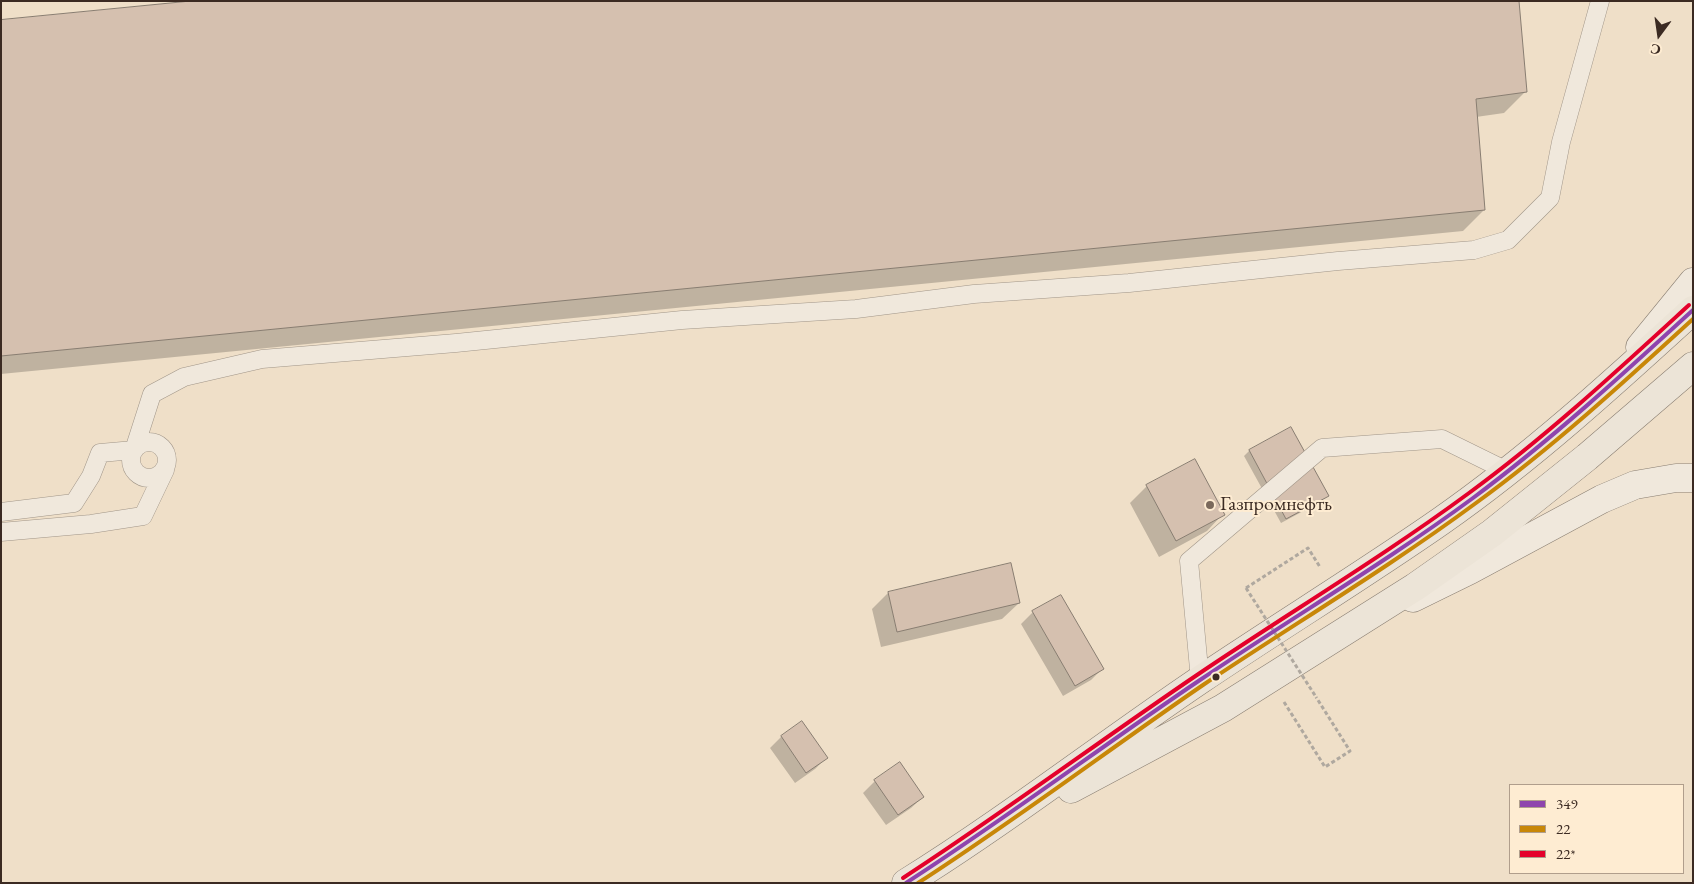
<!DOCTYPE html>
<meta charset="utf-8">
<style>
body{margin:0}
#map{position:relative;width:1694px;height:884px;overflow:hidden;background:#efdfc8;font-family:"EB Garamond",serif}
canvas{display:block}
.frame{position:absolute;inset:0;border:2px solid #3b2a22;pointer-events:none}
.legend{position:absolute;left:1509px;top:784px;width:175px;height:90px;box-sizing:border-box;background:#feecd2;border:1px solid #b09e8c;margin:0;padding:6px 9px;list-style:none;font-size:15px;color:#3b2a22}
.legend li{display:flex;align-items:center;gap:10px;height:25px}
.legend b{width:25px;border:1px solid #b09e8c}
.north{position:absolute;left:1634px;top:10px;width:50px;height:50px;-webkit-text-stroke:4px #feecd2;paint-order:stroke;rotate:194deg;font-size:14px;font-weight:700;line-height:20px;text-align:center;color:#3b2a22}
.north::after{content:'';display:block;margin:auto;width:18px;height:22px;background:#3b2a22;clip-path:polygon(50% 0,100% 100%,50% 72%,0 100%)}
</style>
<div id="map">
<canvas width="1694" height="884"></canvas>
<div class="frame"></div>
<ul class="legend">
<li><b style="height:6px;background:#8e44ad"></b>349</li>
<li><b style="height:6px;background:#c88708"></b>22</li>
<li><b style="height:6px;background:#e4002b"></b>22*</li>
</ul>
<div class="north">С</div>
</div>
<script>
const ctx = document.querySelector('canvas').getContext('2d');
ctx.lineJoin = 'round';
function fill(path, color) { ctx.fillStyle = color; ctx.fill(path, 'evenodd'); }
function strokePath(path, color, width, dash) { ctx.strokeStyle = color; ctx.lineWidth = width; ctx.lineCap = dash ? 'butt' : 'round'; ctx.setLineDash(dash || []); ctx.stroke(path); }
function label(font, color, halo, rows, align = 'center') {
  ctx.font = font + ' "EB Garamond",serif'; ctx.lineWidth = 4; ctx.setLineDash([]); ctx.textBaseline = 'middle'; ctx.strokeStyle = halo; ctx.fillStyle = color; for (const [text, x, y, turn = 0] of rows) {
    ctx.save(); ctx.translate(x, y); ctx.rotate((+turn || 0) * Math.PI / 180); ctx.textAlign = isNaN(turn) ? turn : align; if (halo) ctx.strokeText(text, 0, 0); ctx.fillText(text, 0, 0); ctx.restore();
  }
}
const shadow = new Path2D(`
 M 1,21 L 1525,92 L 1504,113 L 1476,117 L 1484,210 L 1463,231 L 1,374 Z
 M 1249,451 L 1327,496 L 1322,501 L 1281,523 L 1244,456 Z
 M 1147,486 L 1223,514 L 1207,531 L 1159,557 L 1130,503 Z
 M 888,593 L 1019,603 L 1002,619 L 881,647 L 872,609 Z
 M 1060,596 L 1102,669 L 1091,680 L 1063,696 L 1021,624 L 1033,612 Z
 M 801,723 L 826,758 L 815,769 L 795,783 L 770,748 L 781,737 Z
 M 900,764 L 923,797 L 911,808 L 886,825 L 863,793 L 875,781 Z`);
const building = new Path2D(`
 M 191,1 L 1519,1 L 1527,92 L 1476,99 L 1485,210 L 1,356 L 1,20 Z
 M 1291,427 L 1329,496 L 1286,519 L 1249,450 Z
 M 1195,459 L 1225,515 L 1176,541 L 1146,485 Z
 M 1011,563 L 1020,603 L 897,632 L 888,592 Z
 M 1061,595 L 1104,669 L 1075,686 L 1032,611 Z
 M 802,721 L 828,758 L 806,773 L 781,736 Z
 M 900,762 L 924,797 L 898,815 L 874,780 Z`);
const path = new Path2D(`
 M 1246,588 L 1308,548 L 1320,567
 M 1284,702 L 1325,767 L 1350,751 L 1316,697`);
const service = new Path2D(`
 M131 460a18 18 0 1 1 36 0a18 18 0 1 1-36 0Z
 M 1,512 L 74,503 L 91,476 L 100,453 L 134,450 L 152,394 L 184,377 L 262,359 L 456,343 L 682,320 L 856,309 L 974,294 L 1129,283 L 1338,261 L 1474,250 L 1508,240 L 1550,198 L 1561,142 L 1600,1
 M 1,532 L 91,524 L 143,516 L 165,470
 M 1200,680 L 1189,561 L 1322,448 L 1442,439 L 1507,471`);
const secondary = new Path2D(`
 M 1640,347 L 1693,282
 M 1413,598 L 1470,570 L 1602,499 L 1635,485 L 1676,478 L 1693,478`);
const primary = new Path2D(`
 M 1071,789 L 1223,708 L 1415,587 L 1492,533 L 1587,457 L 1693,366
 M 906,883 C 1007,820 1101,747 1200,680 C 1280,626 1362,576 1441,521 C 1531,458 1612,384 1693,310`);
const pathBridge = new Path2D(`
 M 1246,588 L 1316,697`);
const bus1 = new Path2D(`
 M 906,883 C 1007,818 1102,746 1200,680 C 1291,618 1385,563 1473,498 C 1551,440 1622,375 1693,310`);
const bus2 = new Path2D(`
 M 918,883 C 1016,820 1108,750 1203,685 C 1294,624 1388,568 1476,503 C 1553,447 1623,383 1693,319`);
const bus3 = new Path2D(`
 M 903,878 C 1003,813 1098,742 1197,675 C 1287,614 1381,558 1469,493 C 1547,436 1618,370 1689,305`);
const markers = [
 [1210,505,5,"#7a695c"],
 [1216,677,4.5,"#3b2a22"]
];
const poiNames = [
 ["Газпромнефть",1220,505]
];
fill(shadow, '#0003');
fill(building, '#d5c0af');
strokePath(building, '#887d71', 1);
strokePath(service, '#a09588', 19);
strokePath(secondary, '#887d71', 29);
strokePath(primary, '#887d71', 29);
strokePath(path, '#afa89f', 3, [4, 2.5]);
strokePath(service, '#f0e8dc', 18);
strokePath(secondary, '#f0e8dc', 28);
strokePath(primary, '#ece4d7', 28);
strokePath(pathBridge, '#afa89f', 3, [4, 2.5]);
strokePath(bus1, '#8e44ad', 4);
strokePath(bus2, '#c88708', 4);
strokePath(bus3, '#e4002b', 4);
for (const [x, y, r, color] of markers) { const dot = new Path2D(); dot.arc(x, y, r, 0, 2 * Math.PI); ctx.fillStyle = color; ctx.fill(dot); strokePath(dot, '#feecd2', 2); }
label('20px', '#3b2a22', '#feecd2', poiNames, 'left');
</script>
